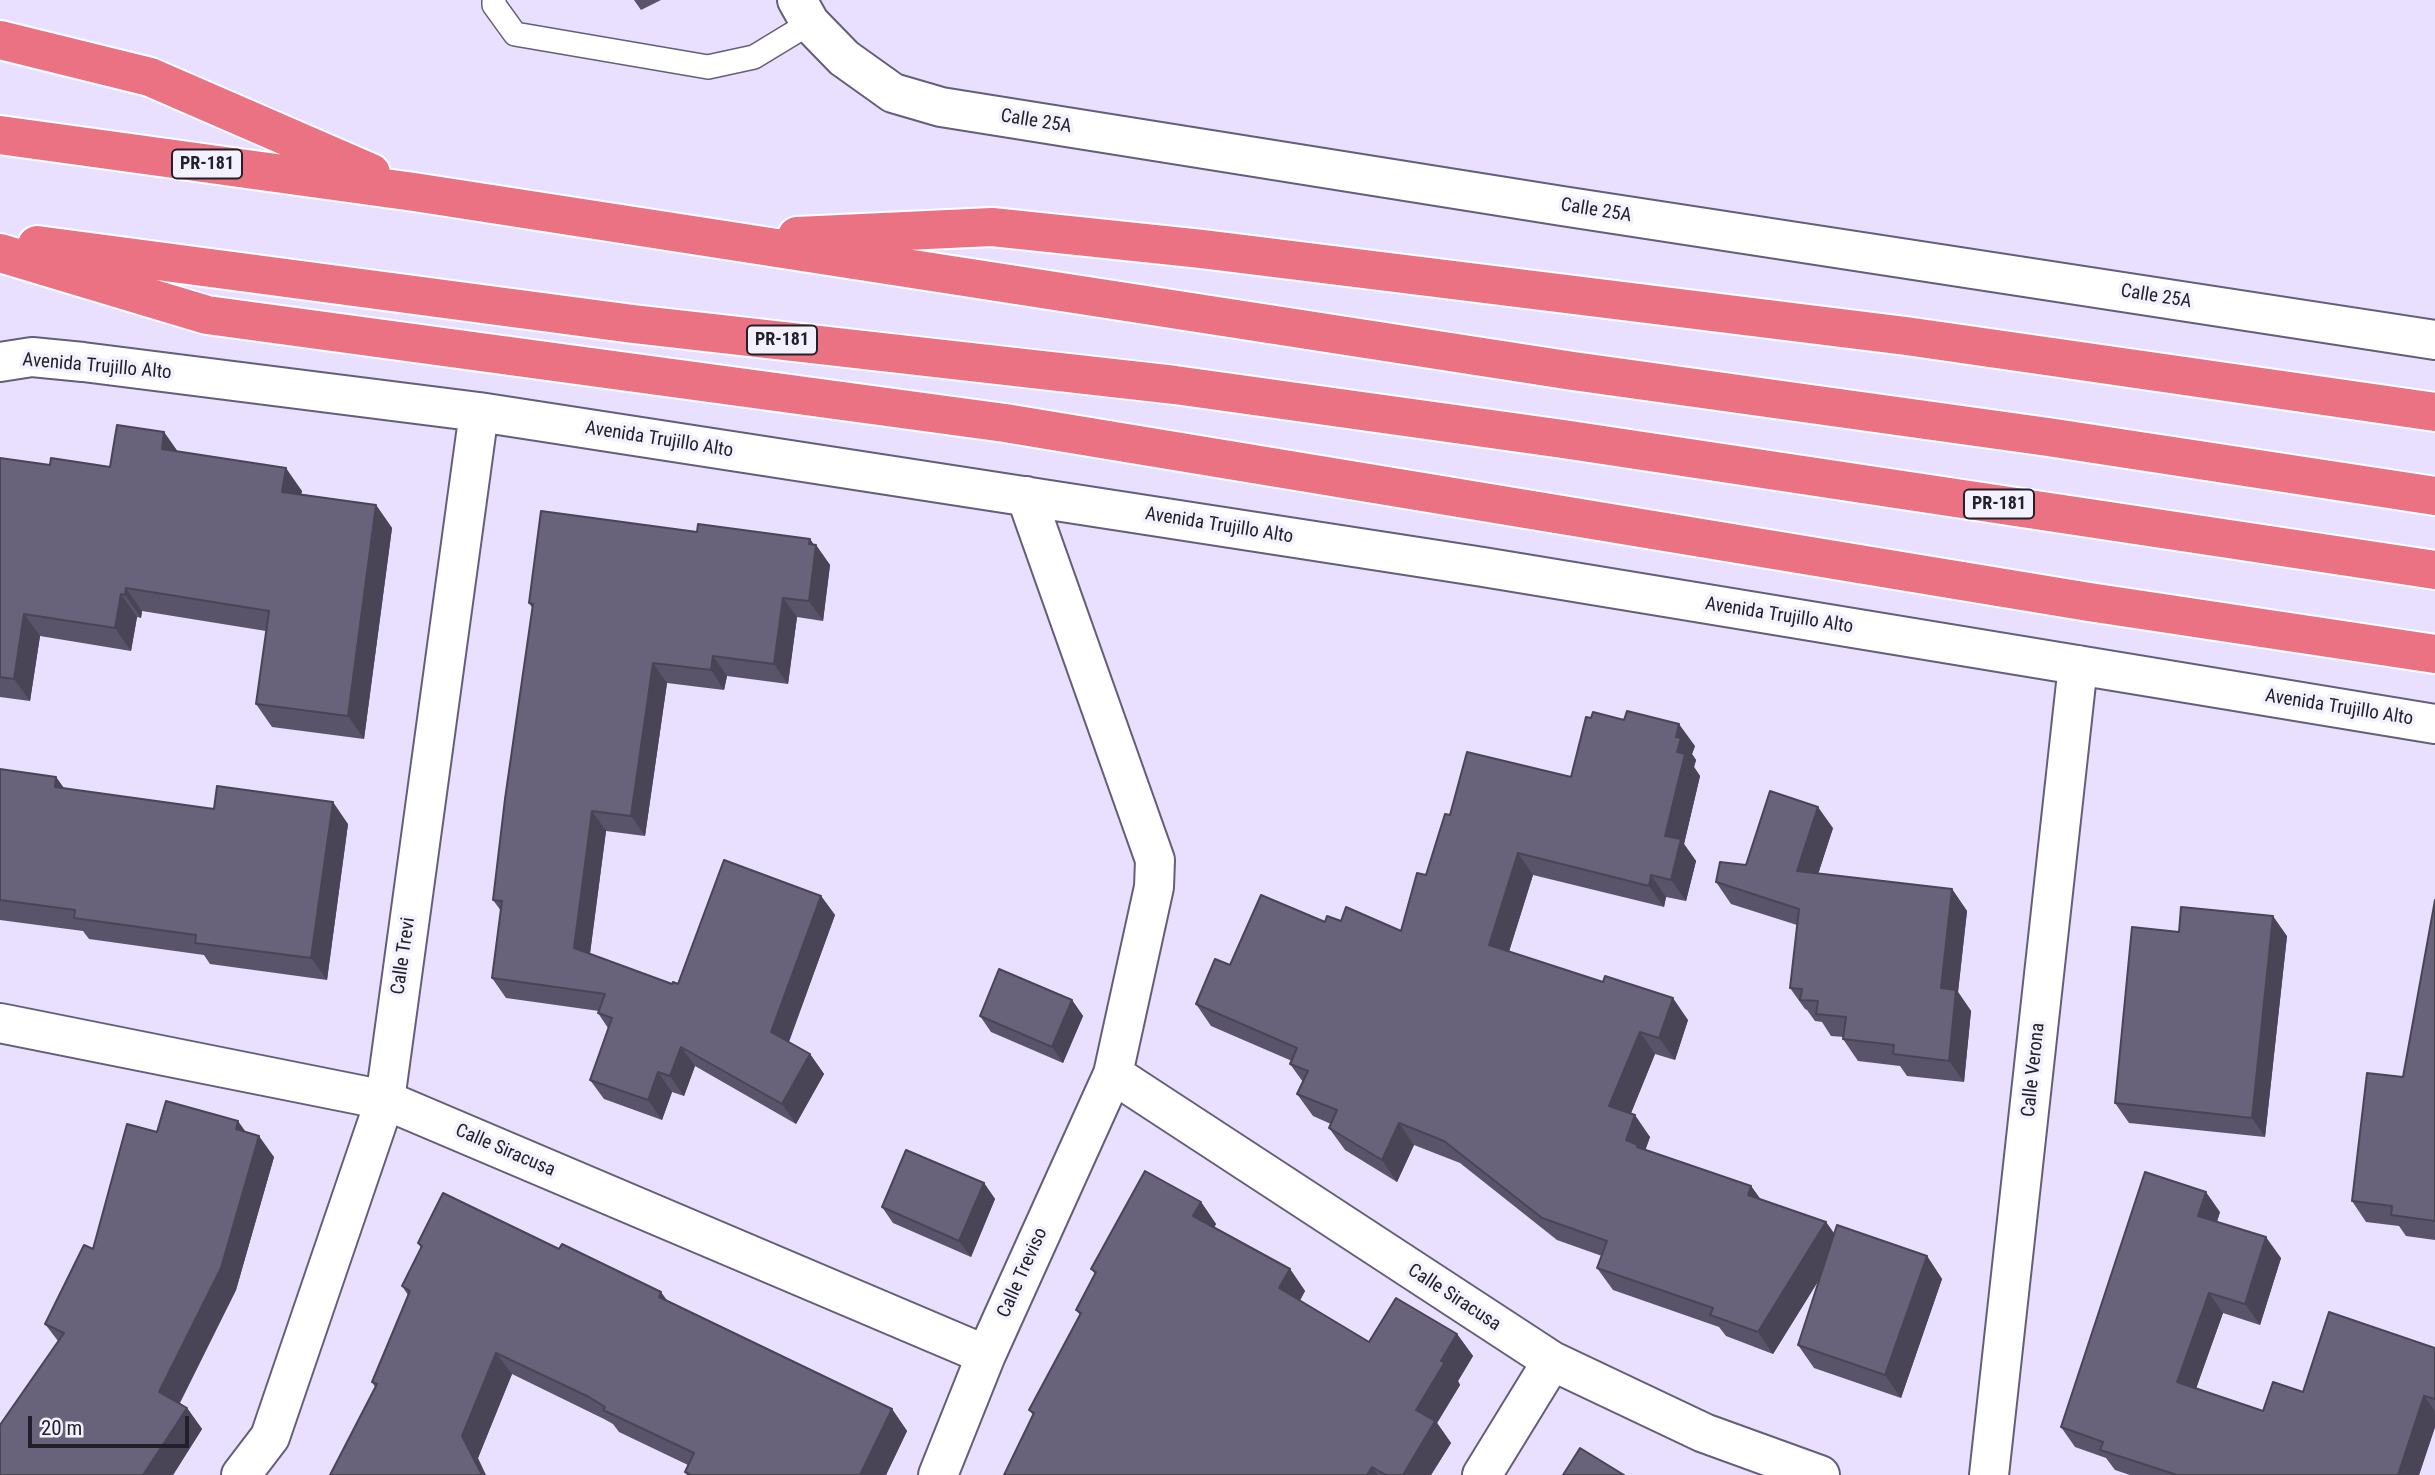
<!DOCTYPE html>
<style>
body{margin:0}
#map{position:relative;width:2435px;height:1475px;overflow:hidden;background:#e8e0fe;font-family:"Roboto Condensed",sans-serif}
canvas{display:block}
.scale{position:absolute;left:28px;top:1416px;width:161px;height:32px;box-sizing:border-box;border:4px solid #23202b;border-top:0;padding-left:9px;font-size:21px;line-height:24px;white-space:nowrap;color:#23202b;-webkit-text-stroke:5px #f3f1fd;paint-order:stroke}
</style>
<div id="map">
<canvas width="2435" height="1475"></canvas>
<div class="scale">20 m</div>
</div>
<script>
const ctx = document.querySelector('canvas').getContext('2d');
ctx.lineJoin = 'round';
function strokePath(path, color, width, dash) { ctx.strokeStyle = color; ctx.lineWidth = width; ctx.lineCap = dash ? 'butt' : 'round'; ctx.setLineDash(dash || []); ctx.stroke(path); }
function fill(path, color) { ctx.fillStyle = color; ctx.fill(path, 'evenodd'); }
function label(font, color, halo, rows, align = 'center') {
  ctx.font = font + ' "Roboto Condensed",sans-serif'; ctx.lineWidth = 7; ctx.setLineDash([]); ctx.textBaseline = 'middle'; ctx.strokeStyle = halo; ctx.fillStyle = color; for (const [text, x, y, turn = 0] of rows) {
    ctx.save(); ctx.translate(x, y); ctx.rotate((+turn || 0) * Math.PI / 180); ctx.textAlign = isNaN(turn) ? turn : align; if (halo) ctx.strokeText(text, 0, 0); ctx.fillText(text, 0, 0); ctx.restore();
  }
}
const lane = new Path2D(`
 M 494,0 L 494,5 L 515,34 L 708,67 L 754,57 L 810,23`);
const street = new Path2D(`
 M 797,0 L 810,23 L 844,58 L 893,93 L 941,107 L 1562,206 L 2435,340
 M 0,362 L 32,357 L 83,362 L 479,412 L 1483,567 L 2435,724
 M 0,1023 L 385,1100 L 986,1355
 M 1113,1074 L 1552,1361 L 1704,1433 L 1820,1475
 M 241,1475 L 270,1437 L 385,1100 L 479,412
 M 938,1475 L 986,1355 L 1113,1074 L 1154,887 L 1155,860 L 1026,496
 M 1482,1475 L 1552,1361
 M 1989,1475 L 2078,665`);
const highway = new Path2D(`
 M 0,40 L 150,77 L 371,173
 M 0,135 L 414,192 L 1573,371 L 2048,437 L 2435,496
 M 797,236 L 992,227 L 1202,249 L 1906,336 L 2435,412
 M 37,245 L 633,324 L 1175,385 L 1563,439 L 2435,570
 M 0,253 L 207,315 L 1005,423 L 2089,602 L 2435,654`);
const wall = new Path2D(`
 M 634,0 L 661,0 L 641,10 Z
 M 164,432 L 178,452 L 302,491 L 301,494 L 376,505 L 392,528 L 364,739 L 272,727 L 256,704 L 266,631 L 142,611 L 141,618 L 137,617 L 131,651 L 40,636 L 30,701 L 0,697 L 0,458 L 50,465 L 110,467 Z
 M 697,532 L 810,539 L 814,545 L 816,545 L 830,565 L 823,621 L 797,617 L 788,684 L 727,676 L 724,690 L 667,683 L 645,836 L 606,831 L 590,954 L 672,984 L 678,984 L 821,896 L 835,915 L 789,1042 L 810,1054 L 824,1074 L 796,1124 L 695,1066 L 684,1096 L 672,1092 L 662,1120 L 604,1099 L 590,1080 L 608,1028 L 598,1013 L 599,1011 L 506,998 L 492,978 L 501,911 L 493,900 L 533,609 L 529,603 Z
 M 1695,746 L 1692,754 L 1696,760 L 1694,767 L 1700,776 L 1684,844 L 1696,861 L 1686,901 L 1666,897 L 1664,907 L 1533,875 L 1509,952 L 1688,1020 L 1675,1060 L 1655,1054 L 1631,1113 L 1650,1137 L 1645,1150 L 1751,1186 L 1760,1199 L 1826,1222 L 1834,1233 L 1927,1256 L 1942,1279 L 1901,1398 L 1814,1368 L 1798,1345 L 1819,1280 L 1773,1354 L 1726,1336 L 1719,1327 L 1613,1290 L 1597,1268 L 1602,1256 L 1557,1240 L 1460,1163 L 1414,1145 L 1397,1182 L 1345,1150 L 1329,1128 L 1331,1124 L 1313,1116 L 1297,1094 L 1303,1082 L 1290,1064 L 1292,1061 L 1211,1026 L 1196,1004 L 1230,965 L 1325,922 L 1341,921 L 1401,931 L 1426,875 L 1450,815 L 1571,777 Z
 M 0,769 L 56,777 L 64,788 L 214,809 L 348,824 L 327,980 L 210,964 L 204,955 L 89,939 L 83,931 L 0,920 Z
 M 1833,828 L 1818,874 L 1952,889 L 1967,911 L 1958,992 L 1971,1011 L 1964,1082 L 1907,1076 L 1900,1066 L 1858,1061 L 1843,1039 L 1844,1037 L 1831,1036 L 1822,1022 L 1815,1021 L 1807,1010 L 1805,1009 L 1790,988 L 1797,925 L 1731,904 L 1716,882 L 1746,865 Z
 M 2435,900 L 2435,1240 L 2406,1236 L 2399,1226 L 2366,1222 L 2352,1201 L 2403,1077 Z
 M 2179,932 L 2287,936 L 2265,1137 L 2129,1123 L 2115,1103 Z
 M 1072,1000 L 1083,1016 L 1063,1063 L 991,1032 L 980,1016 Z
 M 157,1132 L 246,1132 L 274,1157 L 236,1290 L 180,1403 L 187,1408 L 202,1429 L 173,1475 L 0,1475 L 58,1341 L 45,1324 L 93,1249 Z
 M 984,1183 L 995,1199 L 971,1257 L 893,1223 L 882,1207 Z
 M 1201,1202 L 1216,1224 L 1214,1227 L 1290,1269 L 1305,1291 L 1300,1300 L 1369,1342 L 1457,1334 L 1473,1356 L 1458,1381 L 1460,1385 L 1437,1423 L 1451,1443 L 1431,1475 L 1004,1475 L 1033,1415 L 1029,1410 L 1080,1315 L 1076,1310 L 1095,1274 L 1091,1269 Z
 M 2220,1212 L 2217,1222 L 2281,1258 L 2260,1325 L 2223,1313 L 2196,1388 L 2263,1411 L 2303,1392 L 2435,1348 L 2435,1427 L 2419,1475 L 2130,1475 L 2115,1470 L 2106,1458 L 2075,1447 L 2061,1427 Z
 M 418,1243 L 667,1301 L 892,1409 L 907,1431 L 886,1475 L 687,1475 L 685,1472 L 688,1465 L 619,1432 L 613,1424 L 604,1419 L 512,1374 L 478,1458 L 375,1387 L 372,1382 L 408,1295 L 402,1286 L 421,1248 Z`);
const shadedWall = new Path2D(`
 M 164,432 L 180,455 L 162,449 Z
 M 286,468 L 302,491 L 298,514 L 282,492 Z
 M 376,505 L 392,528 L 364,739 L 348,716 Z
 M 810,539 L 816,548 L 816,545 L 830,565 L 823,621 L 809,601 L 809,544 Z
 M 126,588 L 142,611 L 141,618 L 125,595 Z
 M 121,594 L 137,617 L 131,651 L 115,628 Z
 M 783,598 L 797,617 L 788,684 L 774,664 Z
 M 24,614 L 40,636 L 30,701 L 14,679 Z
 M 713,656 L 727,676 L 724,690 L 711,670 Z
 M 653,663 L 667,683 L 645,836 L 631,816 Z
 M 1679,724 L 1695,746 L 1692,754 L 1696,760 L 1694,767 L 1700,776 L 1684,844 L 1696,861 L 1686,901 L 1671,880 L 1665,836 L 1677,752 L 1676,737 Z
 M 56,777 L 71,799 L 55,787 Z
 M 333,802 L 348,824 L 327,980 L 311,958 Z
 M 1818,807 L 1833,828 L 1812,893 L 1797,871 Z
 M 592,811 L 606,831 L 588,968 L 574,948 Z
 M 1518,853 L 1533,875 L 1504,967 L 1489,945 Z
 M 1651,875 L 1666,897 L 1664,907 L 1649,886 Z
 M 1952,889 L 1967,911 L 1958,992 L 1971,1011 L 1964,1082 L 1949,1061 L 1941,988 Z
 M 821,896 L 835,915 L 785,1052 L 771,1032 Z
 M 2273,916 L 2287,936 L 2265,1137 L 2252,1118 Z
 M 1673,998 L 1688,1020 L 1675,1060 L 1659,1038 Z
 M 1072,1000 L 1083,1016 L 1063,1063 L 1052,1047 Z
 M 1640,1032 L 1655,1054 L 1625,1128 L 1609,1106 Z
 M 681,1047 L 695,1066 L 684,1096 L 670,1076 Z
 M 810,1054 L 824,1074 L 796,1124 L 782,1104 Z
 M 658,1072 L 672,1092 L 662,1120 L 648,1100 Z
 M 1635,1115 L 1650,1137 L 1644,1154 L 1626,1140 Z
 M 238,1121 L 253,1142 L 236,1129 Z
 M 1399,1123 L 1414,1145 L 1397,1182 L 1382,1160 Z
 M 259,1136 L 274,1157 L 236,1290 L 174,1414 L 159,1392 Z
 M 984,1183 L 995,1199 L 971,1257 L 959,1241 Z
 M 1751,1186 L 1767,1208 L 1748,1195 Z
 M 2206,1192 L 2220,1212 L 2212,1236 L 2198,1216 Z
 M 1201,1202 L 1216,1224 L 1209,1238 L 1193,1216 Z
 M 1826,1222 L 1841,1244 L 1773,1354 L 1758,1332 Z
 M 2266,1237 L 2281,1258 L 2260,1325 L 2245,1304 Z
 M 1927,1256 L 1942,1279 L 1901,1398 L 1885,1375 Z
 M 1290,1269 L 1305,1291 L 1295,1310 L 1279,1288 Z
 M 661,1292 L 677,1314 L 659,1297 Z
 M 2209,1293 L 2223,1313 L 2191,1403 L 2177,1382 Z
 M 1457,1334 L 1473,1356 L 1458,1381 L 1460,1385 L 1437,1423 L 1451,1443 L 1431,1475 L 1403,1475 L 1416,1410 L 1441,1361 Z
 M 496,1353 L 512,1374 L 478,1458 L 486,1475 L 482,1475 L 462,1436 Z
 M 2424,1396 L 2435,1411 L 2435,1427 L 2419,1475 L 2398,1475 Z
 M 187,1408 L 202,1429 L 173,1475 L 143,1475 Z
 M 892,1409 L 907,1431 L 886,1475 L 860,1475 Z
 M 1372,1467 L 1378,1475 L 1367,1475 Z`);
const building = new Path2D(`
 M 117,425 L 164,432 L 162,449 L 286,468 L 282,492 L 376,505 L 348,716 L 256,704 L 269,611 L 126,588 L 125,595 L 121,594 L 115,628 L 24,614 L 14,679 L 0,677 L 0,458 L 50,465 L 51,458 L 110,467 Z
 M 541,511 L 697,532 L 698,524 L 810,539 L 809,544 L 816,545 L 809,601 L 783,598 L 774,664 L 713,656 L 711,670 L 653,663 L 631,816 L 592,811 L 574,948 L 672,984 L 673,982 L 678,984 L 724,860 L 821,896 L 771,1032 L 810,1054 L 782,1104 L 681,1047 L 670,1076 L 658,1072 L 648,1100 L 590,1080 L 612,1018 L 598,1013 L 605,994 L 492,978 L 502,901 L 493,900 L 505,799 L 533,604 L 529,603 Z
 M 1627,711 L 1679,724 L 1676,737 L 1681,738 L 1677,752 L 1685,754 L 1665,836 L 1681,839 L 1671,880 L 1651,875 L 1649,886 L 1518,853 L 1489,945 L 1603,982 L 1605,976 L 1673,998 L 1659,1038 L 1640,1032 L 1609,1106 L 1635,1115 L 1626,1140 L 1638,1145 L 1637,1147 L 1751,1186 L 1748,1195 L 1826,1222 L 1758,1332 L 1710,1315 L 1713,1308 L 1597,1268 L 1607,1241 L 1542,1218 L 1444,1141 L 1399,1123 L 1382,1160 L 1329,1128 L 1337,1110 L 1297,1094 L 1308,1071 L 1290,1064 L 1297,1048 L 1196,1004 L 1215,959 L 1230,965 L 1261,895 L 1325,922 L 1327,916 L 1341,921 L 1346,907 L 1401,931 L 1417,873 L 1426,875 L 1445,814 L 1450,815 L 1467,752 L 1571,777 L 1586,717 L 1591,718 L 1593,712 L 1624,720 Z
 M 0,769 L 56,777 L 55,787 L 214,809 L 217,786 L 333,802 L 311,958 L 195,943 L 196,935 L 74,918 L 75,910 L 0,900 Z
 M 1770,791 L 1818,807 L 1797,871 L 1952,889 L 1941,988 L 1956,990 L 1949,1061 L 1893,1054 L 1894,1045 L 1843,1039 L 1846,1017 L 1816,1014 L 1818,1001 L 1800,1000 L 1802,989 L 1790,988 L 1799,909 L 1716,882 L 1720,862 L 1746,865 Z
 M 2435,900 L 2435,1221 L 2391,1215 L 2392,1206 L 2352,1201 L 2367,1073 L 2403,1077 Z
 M 2181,907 L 2273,916 L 2252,1118 L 2115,1103 L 2132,927 L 2179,932 Z
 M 999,969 L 1072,1000 L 1052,1047 L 980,1016 Z
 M 166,1101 L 238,1121 L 236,1129 L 259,1136 L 221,1268 L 159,1392 L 187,1408 L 143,1475 L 0,1475 L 0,1425 L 64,1333 L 45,1324 L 84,1245 L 93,1249 L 127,1124 L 157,1132 Z
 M 906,1150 L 984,1183 L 959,1241 L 882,1207 Z
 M 1145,1171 L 1201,1202 L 1193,1216 L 1290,1269 L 1279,1288 L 1369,1342 L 1396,1298 L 1457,1334 L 1441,1361 L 1445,1362 L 1416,1410 L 1435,1421 L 1403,1475 L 1386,1475 L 1372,1467 L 1367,1475 L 1004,1475 L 1034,1413 L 1029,1410 L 1081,1313 L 1076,1310 L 1096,1272 L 1091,1269 Z
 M 2145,1172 L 2206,1192 L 2198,1216 L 2266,1237 L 2245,1304 L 2209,1293 L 2177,1382 L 2263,1411 L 2273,1382 L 2303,1392 L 2329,1312 L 2435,1348 L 2435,1399 L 2424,1396 L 2398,1475 L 2177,1475 L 2100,1450 L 2103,1442 L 2061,1427 Z
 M 443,1193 L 559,1249 L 562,1244 L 661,1292 L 659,1297 L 892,1409 L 860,1475 L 691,1475 L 685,1472 L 694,1453 L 603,1410 L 605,1407 L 589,1397 L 496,1353 L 462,1436 L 482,1475 L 330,1475 L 377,1384 L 372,1382 L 410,1291 L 402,1286 L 422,1246 L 418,1243 Z
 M 1837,1225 L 1927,1256 L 1885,1375 L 1798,1345 Z
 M 1580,1448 L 1624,1475 L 1563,1475 Z`);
const shields = [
 [207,164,70],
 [782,340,70],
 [1999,504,70]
];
const shieldNames = [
 ["PR-181",207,164],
 ["PR-181",782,340],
 ["PR-181",1999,504]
];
const streetNames = [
 ["Calle 25A",1036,122,9],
 ["Calle 25A",1596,211,9],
 ["Calle 25A",2156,297,9],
 ["Avenida Trujillo Alto",97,367,5],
 ["Avenida Trujillo Alto",659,440,9],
 ["Avenida Trujillo Alto",1219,526,9],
 ["Avenida Trujillo Alto",1779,616,9],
 ["Avenida Trujillo Alto",2339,708,9],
 ["Calle Trevi",404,956,-82],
 ["Calle Verona",2034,1070,-84],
 ["Calle Siracusa",505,1151,23],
 ["Calle Treviso",1023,1273,-66],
 ["Calle Siracusa",1454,1298,33]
];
strokePath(lane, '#645e78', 26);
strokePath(street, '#645e78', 42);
strokePath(highway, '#fff', 42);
strokePath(lane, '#fff', 23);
strokePath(street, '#fff', 38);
strokePath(highway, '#eb7282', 38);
fill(wall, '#59546a');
fill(shadedWall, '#494556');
fill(building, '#68627b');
strokePath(building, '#494556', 2);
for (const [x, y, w] of shields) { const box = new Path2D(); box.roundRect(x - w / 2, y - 14.5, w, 29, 5); ctx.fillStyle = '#f3f1fd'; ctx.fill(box); strokePath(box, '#23202b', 2); }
label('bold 18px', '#23202b', null, shieldNames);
label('19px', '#23202b', '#f3f1fd', streetNames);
</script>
